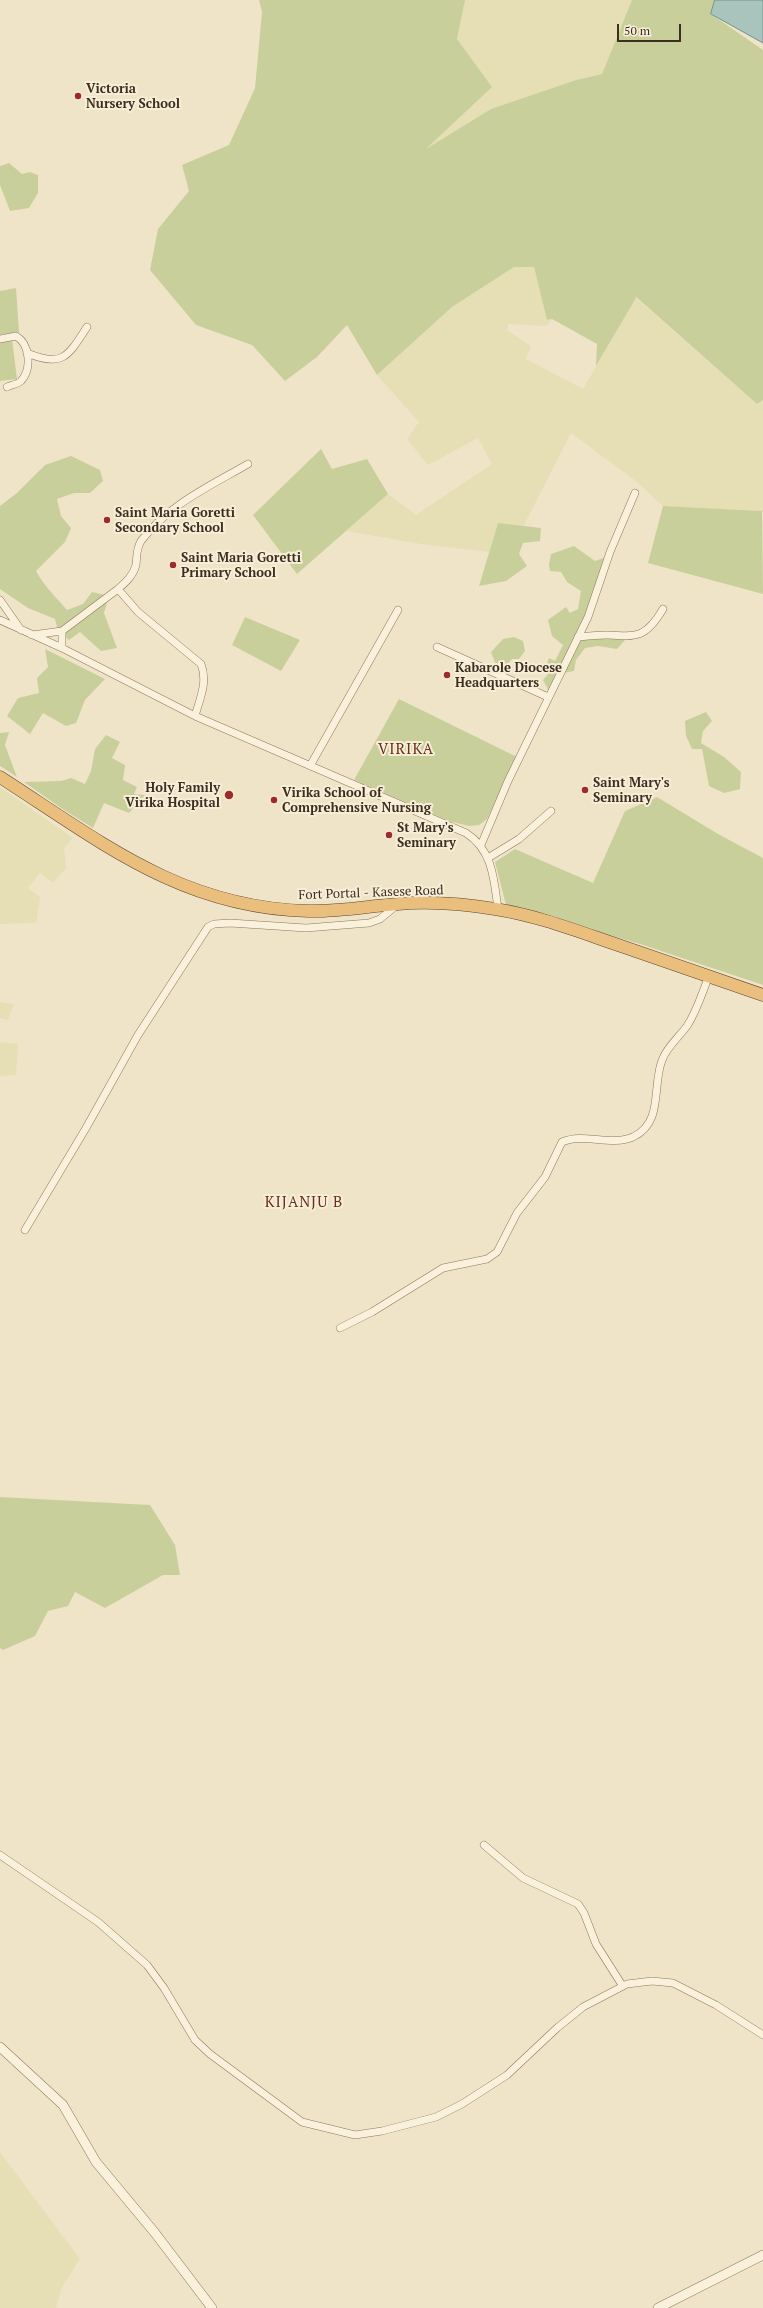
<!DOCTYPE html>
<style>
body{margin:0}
#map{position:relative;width:763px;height:2308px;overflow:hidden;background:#f0e4c8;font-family:"PT Serif",serif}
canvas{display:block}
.scale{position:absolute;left:617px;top:24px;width:64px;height:18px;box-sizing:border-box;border:2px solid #3d2e20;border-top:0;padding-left:5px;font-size:12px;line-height:14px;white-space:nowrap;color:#3d2e20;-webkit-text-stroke:3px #f7eed8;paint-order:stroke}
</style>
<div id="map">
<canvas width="763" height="2308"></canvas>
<div class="scale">50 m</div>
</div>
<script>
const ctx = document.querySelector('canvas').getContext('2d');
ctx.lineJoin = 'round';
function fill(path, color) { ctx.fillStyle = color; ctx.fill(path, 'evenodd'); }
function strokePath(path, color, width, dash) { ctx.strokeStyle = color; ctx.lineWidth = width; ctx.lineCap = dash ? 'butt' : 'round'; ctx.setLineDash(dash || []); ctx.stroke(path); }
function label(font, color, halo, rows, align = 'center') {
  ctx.font = font + ' "PT Serif",serif'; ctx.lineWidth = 4; ctx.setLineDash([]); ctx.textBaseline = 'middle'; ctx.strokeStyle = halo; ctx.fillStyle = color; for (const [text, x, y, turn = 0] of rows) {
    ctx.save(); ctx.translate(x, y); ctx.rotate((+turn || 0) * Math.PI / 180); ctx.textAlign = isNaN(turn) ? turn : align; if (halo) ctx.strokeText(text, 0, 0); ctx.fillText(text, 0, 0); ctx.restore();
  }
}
const farmland = new Path2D(`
 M 465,0 L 632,0 L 602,74 L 576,80 L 491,109 L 424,151 L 492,87 L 457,39 Z
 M 514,267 L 534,267 L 547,320 L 552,319 L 547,326 L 509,324 L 507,330 L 531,346 L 526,359 L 583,389 L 636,298 L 757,404 L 763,400 L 763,513 L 762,511 L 663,506 L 637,482 L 571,433 L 523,527 L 498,523 L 489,552 L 421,544 L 346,531 L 388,494 L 416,515 L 492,464 L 478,438 L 428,465 L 407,439 L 419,422 L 377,375 L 452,307 Z
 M 0,787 L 73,838 L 64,848 L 66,868 L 53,883 L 40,873 L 28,888 L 40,897 L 36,923 L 0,924 Z
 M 0,1002 L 14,1004 L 8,1020 L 0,1018 Z
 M 0,1042 L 18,1044 L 16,1075 L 0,1076 Z
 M 0,2152 L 80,2259 L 62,2287 L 56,2308 L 0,2308 Z`);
const green = new Path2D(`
 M 259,0 L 465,0 L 457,39 L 492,87 L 426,149 L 491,109 L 576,80 L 602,74 L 632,0 L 715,0 L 711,14 L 763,50 L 763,400 L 757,404 L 635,296 L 636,298 L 596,366 L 597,344 L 552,319 L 547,320 L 534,267 L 514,267 L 452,307 L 377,375 L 347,325 L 317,357 L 285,381 L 252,345 L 196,325 L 150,270 L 158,229 L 189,191 L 182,165 L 229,145 L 255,88 L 262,12 Z
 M 9,163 L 22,174 L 30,172 L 38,175 L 38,193 L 29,208 L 10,211 L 0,185 L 0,166 Z
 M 16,288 L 19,332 L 0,335 L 0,291 Z
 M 12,339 L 17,379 L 0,381 L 0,341 Z
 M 321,449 L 332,469 L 367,459 L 388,494 L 297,574 L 253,515 Z
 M 71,456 L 100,470 L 103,481 L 90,493 L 74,493 L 57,499 L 61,516 L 71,528 L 65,542 L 36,571 C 44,586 56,597 67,610 L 83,604 L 92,592 L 109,596 L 104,613 L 117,648 L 101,651 L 80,632 L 69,640 L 58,631 L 55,619 L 28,608 L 0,589 L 0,506 L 17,493 L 45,465 Z
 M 663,506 L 762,511 L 763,594 L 648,563 Z
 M 498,523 L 541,528 L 540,541 L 523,543 L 519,554 L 527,566 L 506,581 L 479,586 Z
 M 574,546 L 595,561 L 606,557 L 585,618 L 549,691 L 543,680 L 548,674 L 546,666 L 549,658 L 555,661 L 563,645 L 552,636 L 548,620 L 566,607 L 570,613 L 578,609 L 581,591 L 567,582 L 561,572 L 550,571 L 549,565 L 551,554 Z
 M 245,617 L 300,640 L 281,671 L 232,645 Z
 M 514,637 L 523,641 L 525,651 L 519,659 L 512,659 L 505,667 L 496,665 L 491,652 L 503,639 Z
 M 611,638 L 625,640 L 617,649 L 598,646 L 585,648 L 576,660 L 574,671 L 563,673 L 580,640 Z
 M 45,649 L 105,679 L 85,700 L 76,723 L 66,726 L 43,713 L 30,734 L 7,716 L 18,698 L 39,693 L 37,678 L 48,667 Z
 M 399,699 L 517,757 L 487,819 L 479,825 L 469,826 L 449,821 L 354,780 Z
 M 706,712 L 712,721 L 703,731 L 701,743 L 724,757 L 741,772 L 740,789 L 724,793 L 709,786 L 702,749 L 692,749 L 686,736 L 685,721 Z
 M 9,732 L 5,745 L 17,777 L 0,766 L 0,733 Z
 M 106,735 L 120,742 L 112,758 L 125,765 L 123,780 L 137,787 L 134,794 L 145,795 L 129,813 L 104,803 L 93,828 L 61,808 L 24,782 L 61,781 L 71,778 L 85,784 L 91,771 L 95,749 Z
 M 657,797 L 718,834 L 763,858 L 763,985 L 640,944 L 506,905 L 495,862 L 515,849 L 593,883 L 625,811 Z
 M 0,1497 L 150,1505 L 175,1545 L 180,1575 L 163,1575 L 105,1608 L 75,1592 L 68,1606 L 48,1611 L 35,1636 L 3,1650 L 0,1648 Z`);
const water = new Path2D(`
 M 715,0 L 763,0 L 763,43 L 711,14 Z`);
const minor = new Path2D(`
 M 0,339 L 16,336 C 30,344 32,369 21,381 C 18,384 11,385 7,387
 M 27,353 C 63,368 68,356 87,327
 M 0,600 L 21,630
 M 0,620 L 62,648 L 195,716 L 466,833 C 493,850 494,880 498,909
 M 32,635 L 62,631 L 118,589
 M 578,637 C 588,636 597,635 606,635 C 637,637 646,638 663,609
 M 437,647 L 548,697
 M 62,648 L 62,631
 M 195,716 C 200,698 208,682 201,664 L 138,612 L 118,589 C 126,582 133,576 136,565 C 137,557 136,549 141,541 C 168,505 210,486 248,464
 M 310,766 L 398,610
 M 481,845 L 508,781 L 588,617 L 610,552 L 635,493
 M 488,858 L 519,839 L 551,811
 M 25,1230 L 86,1128 L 138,1035 L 208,927 L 214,924 L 230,923 L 306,928 L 369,923 L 380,919 L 397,905
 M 340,1328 L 372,1312 L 443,1268 L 487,1259 L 497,1252 L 517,1213 L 545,1177 L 562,1142 C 584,1132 610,1147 633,1137 C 665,1122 651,1083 663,1058 C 668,1046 679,1037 687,1026 C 697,1011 702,993 709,976
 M 484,1845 L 523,1878 L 578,1904 L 584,1913 L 596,1944 L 622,1985
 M 0,1855 L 98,1922 L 147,1965 L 164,1988 L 195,2040 L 210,2054 L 302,2122 L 355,2135 L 382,2131 L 436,2117 L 462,2104 L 507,2075 L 557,2028 L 583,2007 L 627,1984 L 652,1981 L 673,1983 L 716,2005 L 763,2035`);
const tertiary = new Path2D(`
 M 0,2047 L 63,2105 L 96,2162 L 155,2233 L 212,2308
 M 658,2308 L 763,2255`);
const trunk = new Path2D(`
 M 0,777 C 101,842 182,908 308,911 C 339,912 368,906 398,904 C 430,901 464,904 495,909 C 540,916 582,933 624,947 C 670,963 717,979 763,995`);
const markers = [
 [78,96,4,"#9e2a2b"],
 [107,520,4,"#9e2a2b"],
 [173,565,4,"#9e2a2b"],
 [447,675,4,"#9e2a2b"],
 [585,790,4,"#9e2a2b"],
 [229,795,5,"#9e2a2b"],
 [274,800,4,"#9e2a2b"],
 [389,835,4,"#9e2a2b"]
];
const poiNames = [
 ["Victoria",86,89],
 ["Nursery School",86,104],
 ["Saint Maria Goretti",115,513],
 ["Secondary School",115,528],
 ["Saint Maria Goretti",181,558],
 ["Primary School",181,573],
 ["Kabarole Diocese",455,668],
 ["Headquarters",455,683],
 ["Saint Mary's",593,783],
 ["Seminary",593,798],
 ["Holy Family",220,788,"right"],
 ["Virika Hospital",220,803,"right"],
 ["Virika School of",282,793],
 ["Comprehensive Nursing",282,808],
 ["St Mary's",397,828],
 ["Seminary",397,843]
];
const streetNames = [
 ["Fort Portal - Kasese Road",371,893,-2]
];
const quarterNames = [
 ["VIRIKA",406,750],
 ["KIJANJU B",304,1203]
];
fill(farmland, '#e6deb5');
fill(green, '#c9cf9b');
fill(water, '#a9c4bc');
strokePath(water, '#6f938a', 1);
strokePath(minor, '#8d765c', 8);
strokePath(tertiary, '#8d765c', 10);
strokePath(trunk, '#5b4430', 13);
strokePath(minor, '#faf1dc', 7);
strokePath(tertiary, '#faf1dc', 9);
strokePath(trunk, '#eabe7c', 12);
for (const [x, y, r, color] of markers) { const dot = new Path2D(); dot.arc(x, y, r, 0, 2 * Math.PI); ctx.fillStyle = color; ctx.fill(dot); strokePath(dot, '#f7eed8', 1.5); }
label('bold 13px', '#3d2e20', '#f7eed8', poiNames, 'left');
label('13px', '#3d2e20', '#f7eed8', streetNames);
ctx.letterSpacing = '1px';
label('15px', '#6b2e1e', '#f7eed8', quarterNames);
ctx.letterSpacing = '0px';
</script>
